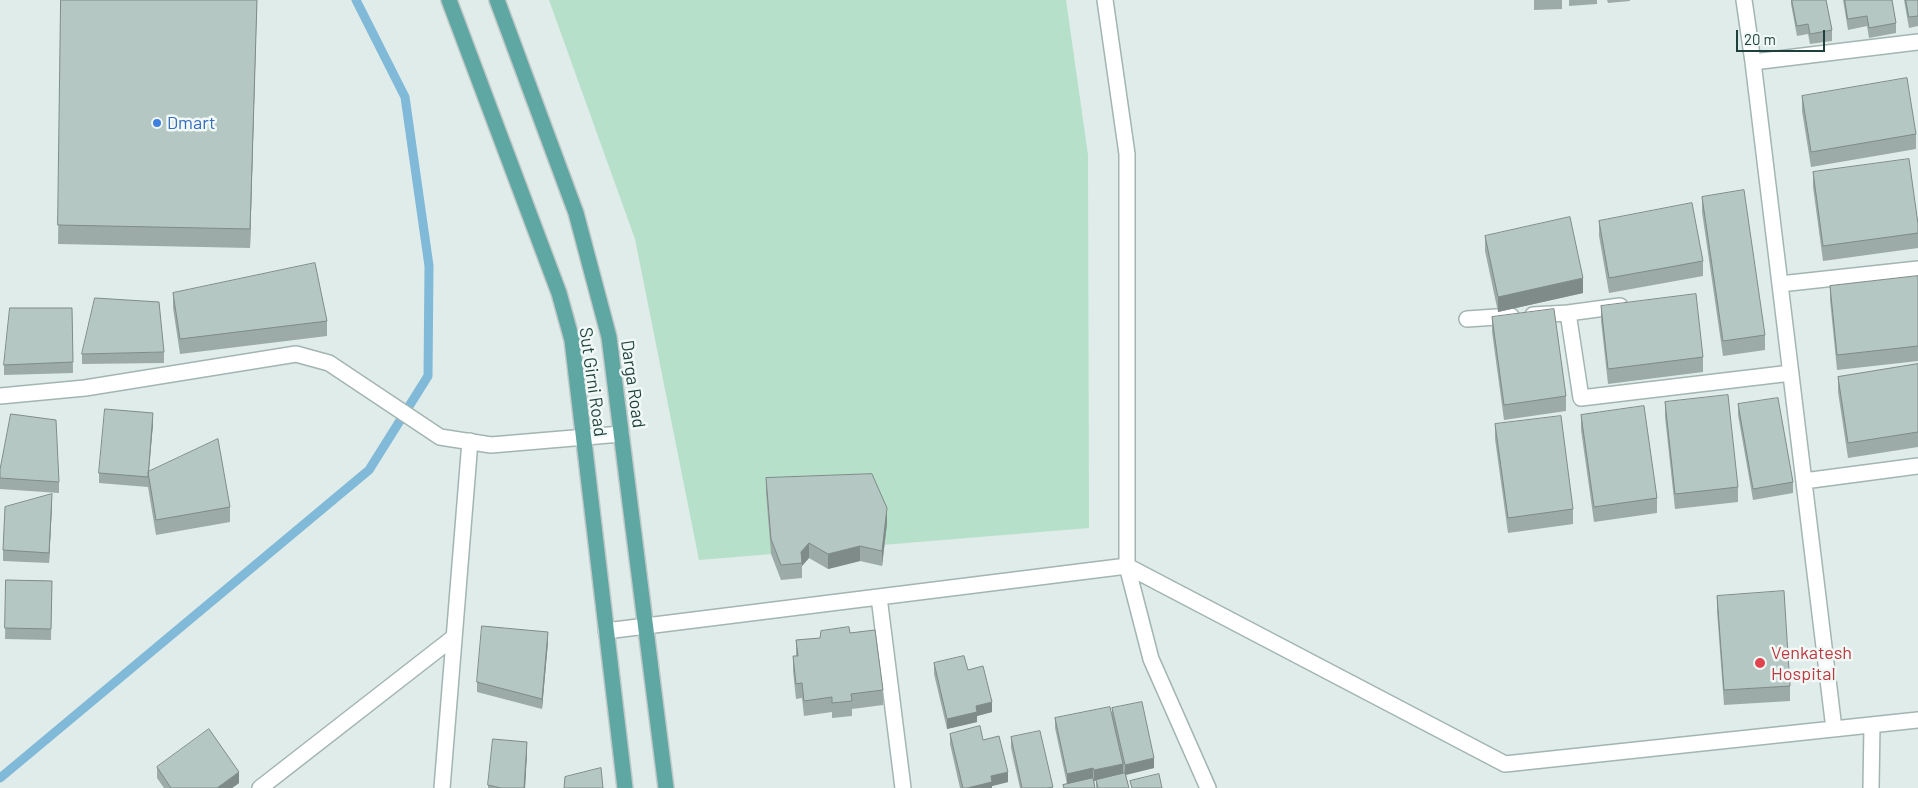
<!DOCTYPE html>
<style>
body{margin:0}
#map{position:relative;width:1918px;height:788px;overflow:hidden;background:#e0ece9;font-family:Barlow,sans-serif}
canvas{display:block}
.scale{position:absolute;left:1736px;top:30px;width:89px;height:22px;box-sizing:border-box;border:2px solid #1f3f3c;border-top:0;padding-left:6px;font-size:15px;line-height:18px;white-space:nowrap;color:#1f3f3c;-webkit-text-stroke:4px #f0f9f6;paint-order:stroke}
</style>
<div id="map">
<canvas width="1918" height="788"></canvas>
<div class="scale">20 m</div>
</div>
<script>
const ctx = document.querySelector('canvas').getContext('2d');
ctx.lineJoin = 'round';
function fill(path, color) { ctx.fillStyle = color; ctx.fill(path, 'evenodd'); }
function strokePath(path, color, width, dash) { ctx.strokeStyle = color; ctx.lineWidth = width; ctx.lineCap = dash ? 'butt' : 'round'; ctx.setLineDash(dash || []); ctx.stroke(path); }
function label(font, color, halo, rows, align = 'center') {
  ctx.font = font + ' Barlow,sans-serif'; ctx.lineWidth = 5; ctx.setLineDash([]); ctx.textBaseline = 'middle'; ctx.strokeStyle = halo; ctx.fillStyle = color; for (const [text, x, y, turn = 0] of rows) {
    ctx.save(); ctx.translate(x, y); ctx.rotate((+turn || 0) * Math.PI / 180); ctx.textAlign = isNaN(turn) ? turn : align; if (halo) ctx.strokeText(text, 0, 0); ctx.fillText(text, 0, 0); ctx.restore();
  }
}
const green = new Path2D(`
 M 549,0 L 1066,0 L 1088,155 L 1089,528 L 699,560 L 635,239 Z`);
const stream = new Path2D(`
 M 0,778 L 369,470 L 428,376 L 429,266 L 405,97 L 356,0`);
const minor = new Path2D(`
 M 1105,0 L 1127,154 L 1127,566 L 1151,659 L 1208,788
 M 1744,0 L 1753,62 L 1834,729
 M 1753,62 L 1918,42
 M 1780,284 L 1918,269
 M 1568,313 L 1581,398 L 1791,373
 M 1533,315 L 1568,313 L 1620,306
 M 1467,319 L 1511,316
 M 0,396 L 85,388 L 296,354 L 329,363 L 440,437 L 491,445 L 621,434
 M 1804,481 L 1918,466
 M 879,597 L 903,788
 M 606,631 L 1127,566 L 1505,764 L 1918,720
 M 260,788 L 454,637
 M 442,788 L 470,441
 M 1871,788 L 1872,725`);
const major = new Path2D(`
 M 449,0 L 559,293 L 572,340 L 625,788
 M 497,0 L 576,213 L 609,337 L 666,788`);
const wall = new Path2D(`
 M 61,0 L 257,0 L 250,248 L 58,244 Z
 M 1534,0 L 1562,0 L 1562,9 L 1534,10 Z
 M 1569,0 L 1597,0 L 1597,4 L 1569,6 Z
 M 1607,0 L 1630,0 L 1630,1 L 1608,3 Z
 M 1791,0 L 1826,0 L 1832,30 L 1832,41 L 1810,44 L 1808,34 L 1797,36 L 1791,4 Z
 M 1843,0 L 1892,0 L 1896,23 L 1896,33 L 1869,38 L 1867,26 L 1848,30 Z
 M 1904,0 L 1918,0 L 1918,26 L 1909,28 Z
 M 1802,96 L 1916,134 L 1916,149 L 1811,167 L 1802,111 Z
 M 1813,172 L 1918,224 L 1918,248 L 1823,261 L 1813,187 Z
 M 1702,197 L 1765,335 L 1765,350 L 1723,356 L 1702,212 Z
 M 1599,221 L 1703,261 L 1703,276 L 1609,293 L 1599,236 Z
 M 1485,236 L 1583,293 L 1498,312 L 1485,251 Z
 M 1918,276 L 1918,361 L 1837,370 L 1830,300 L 1830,286 Z
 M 173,293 L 327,321 L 327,336 L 180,354 L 173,308 Z
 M 1601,306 L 1703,357 L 1703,372 L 1608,384 L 1601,321 Z
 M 72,308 L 73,373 L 4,375 L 4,365 Z
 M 1492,317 L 1566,396 L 1566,411 L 1504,420 L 1492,332 Z
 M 164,352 L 164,363 L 82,364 L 82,354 Z
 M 1918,364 L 1918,447 L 1848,458 L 1838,392 L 1838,377 Z
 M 1665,402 L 1738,487 L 1738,502 L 1675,509 L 1665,417 Z
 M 1738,404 L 1793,482 L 1793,493 L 1753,500 L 1738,415 Z
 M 1581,415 L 1657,498 L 1657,513 L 1594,522 L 1581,430 Z
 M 153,424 L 149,472 L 230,507 L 230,522 L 156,535 L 148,487 L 99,483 L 99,473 Z
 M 1495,424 L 1573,509 L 1573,524 L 1508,533 L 1495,439 Z
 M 0,470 L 59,482 L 59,493 L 0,489 Z
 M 766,478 L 887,523 L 882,566 L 860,561 L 828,569 L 809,558 L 802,566 L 802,578 L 781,580 L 771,554 L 766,493 Z
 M 52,505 L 49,563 L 3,561 L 3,550 Z
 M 6,580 L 52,581 L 51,640 L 5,639 Z
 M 1717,596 L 1790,686 L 1790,701 L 1724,705 L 1717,611 Z
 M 850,633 L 883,690 L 883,705 L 852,709 L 852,716 L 832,718 L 832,712 L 804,716 L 802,698 L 796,699 L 793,671 L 793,656 L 796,656 L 796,640 L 820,638 Z
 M 548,642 L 542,709 L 477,692 L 477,682 Z
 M 934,663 L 968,670 L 992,712 L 977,716 L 977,722 L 947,729 L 934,674 Z
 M 1112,708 L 1154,768 L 1126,775 L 1129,788 L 1096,788 L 1096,780 L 1094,781 L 1095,788 L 1063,788 L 1063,785 L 1067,784 L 1055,728 L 1055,718 L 1112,716 Z
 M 950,734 L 983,740 L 1008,782 L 992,786 L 992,788 L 960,788 L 950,744 Z
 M 1011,737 L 1053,788 L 1020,788 L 1011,748 Z
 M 527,753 L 525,788 L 488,788 L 488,785 Z
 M 157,767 L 239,783 L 232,788 L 164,788 L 157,778 Z`);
const shadedWall = new Path2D(`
 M 257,0 L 250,248 L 250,229 Z
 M 1583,278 L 1583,293 L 1498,312 L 1498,297 Z
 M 153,413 L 153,424 L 148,477 L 148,474 Z
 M 52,494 L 52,505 L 49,563 L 49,553 Z
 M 887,508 L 887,523 L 882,566 L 882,551 Z
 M 809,543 L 809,558 L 802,566 L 801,552 Z
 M 860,546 L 860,561 L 828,569 L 828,554 Z
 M 548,632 L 548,642 L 542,709 L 542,699 Z
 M 992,702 L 992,712 L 977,716 L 977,722 L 947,729 L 947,719 L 976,706 Z
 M 527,742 L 527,753 L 525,788 L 524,788 Z
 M 1154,758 L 1154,768 L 1125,775 L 1125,765 Z
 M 1123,764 L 1123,774 L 1094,781 L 1094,770 Z
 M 1093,768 L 1093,779 L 1067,785 L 1067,774 Z
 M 239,772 L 239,783 L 232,788 L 217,788 Z
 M 1008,772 L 1008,782 L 992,786 L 992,788 L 967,788 L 991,776 Z`);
const building = new Path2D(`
 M 61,0 L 257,0 L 250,229 L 58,225 Z
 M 1792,0 L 1826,0 L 1832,30 L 1810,34 L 1808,24 L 1797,26 Z
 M 1845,0 L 1892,0 L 1896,23 L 1869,28 L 1867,16 L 1848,19 Z
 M 1906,0 L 1918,0 L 1918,16 L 1909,17 Z
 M 1907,78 L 1916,134 L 1811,152 L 1802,96 Z
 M 1909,159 L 1918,224 L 1918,233 L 1823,246 L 1813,172 Z
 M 1744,190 L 1765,335 L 1723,341 L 1702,197 Z
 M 1692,203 L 1703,261 L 1609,278 L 1599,221 Z
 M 1570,217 L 1583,278 L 1498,297 L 1485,236 Z
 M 315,263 L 327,321 L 180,339 L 173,293 Z
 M 1918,276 L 1918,346 L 1837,355 L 1830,286 Z
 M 1696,294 L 1703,357 L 1608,369 L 1601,306 Z
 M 95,298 L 159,302 L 164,352 L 82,354 Z
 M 10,308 L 72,308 L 73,362 L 4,365 Z
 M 1554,309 L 1566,396 L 1504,405 L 1492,317 Z
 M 1918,364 L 1918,432 L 1848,443 L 1838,377 Z
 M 1728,395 L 1738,487 L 1675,494 L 1665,402 Z
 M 1778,398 L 1793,482 L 1753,489 L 1738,404 Z
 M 1644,406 L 1657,498 L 1594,507 L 1581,415 Z
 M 105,409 L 153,413 L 148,477 L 99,473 Z
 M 11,414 L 56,420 L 59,482 L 0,478 L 0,470 Z
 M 1561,416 L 1573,509 L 1508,518 L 1495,424 Z
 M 218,439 L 230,507 L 156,520 L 148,472 Z
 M 872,474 L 887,508 L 882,551 L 860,546 L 828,554 L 809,543 L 801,552 L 802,563 L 781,565 L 771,539 L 766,478 Z
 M 52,494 L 49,553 L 3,550 L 5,507 Z
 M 6,580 L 52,581 L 51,629 L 5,628 Z
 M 1784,591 L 1790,686 L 1724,690 L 1717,596 Z
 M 482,626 L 548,632 L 542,699 L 477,682 Z
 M 849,627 L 850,633 L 875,630 L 883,690 L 851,694 L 852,701 L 832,703 L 832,697 L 804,701 L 802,683 L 796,684 L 793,656 L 798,656 L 796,640 L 820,638 L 821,631 Z
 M 964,656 L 968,670 L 983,666 L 992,702 L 976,706 L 977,712 L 947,719 L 934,663 Z
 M 1142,702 L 1154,758 L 1125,765 L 1112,708 Z
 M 1110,707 L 1123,764 L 1094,770 L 1093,768 L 1067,774 L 1055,718 Z
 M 980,726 L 983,740 L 999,736 L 1008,772 L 991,776 L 992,782 L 967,788 L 963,788 L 950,734 Z
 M 209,729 L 239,772 L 217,788 L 171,788 L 157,767 Z
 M 1040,731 L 1053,787 L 1047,788 L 1022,788 L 1011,737 Z
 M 493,739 L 527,742 L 524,788 L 501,788 L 488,785 Z
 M 601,768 L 603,788 L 564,788 L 565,777 Z
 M 1125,773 L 1129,788 L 1098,788 L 1096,780 Z
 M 1159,774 L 1162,788 L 1132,788 L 1130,781 Z
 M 1093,778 L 1095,788 L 1064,788 L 1063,785 Z`);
const markers = [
 [157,123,5,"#3f7fe0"],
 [1760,663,6,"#e0444e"]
];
const shopNames = [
 ["Dmart",167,123]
];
const streetNames = [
 ["Sut Girni Road",593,382,82],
 ["Darga Road",633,384,82]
];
const healthNames = [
 ["Venkatesh",1771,653],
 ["Hospital",1771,674]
];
fill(green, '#b6e0ca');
strokePath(stream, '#81b9d8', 9);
strokePath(minor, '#a2b5b2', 18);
strokePath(major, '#c0c9c8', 18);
strokePath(minor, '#fff', 15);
strokePath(major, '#5fa7a3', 15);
fill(wall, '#9caba8');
fill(shadedWall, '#7f8b88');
fill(building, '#b5c7c3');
strokePath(building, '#7f8b88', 1);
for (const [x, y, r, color] of markers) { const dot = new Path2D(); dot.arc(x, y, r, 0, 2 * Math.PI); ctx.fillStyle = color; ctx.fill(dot); strokePath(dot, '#f0f9f6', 2); }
label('18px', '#366cbe', '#f0f9f6', shopNames, 'left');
label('18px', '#1f3f3c', '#f0f9f6', streetNames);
label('18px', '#be3a42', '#f0f9f6', healthNames, 'left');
</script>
